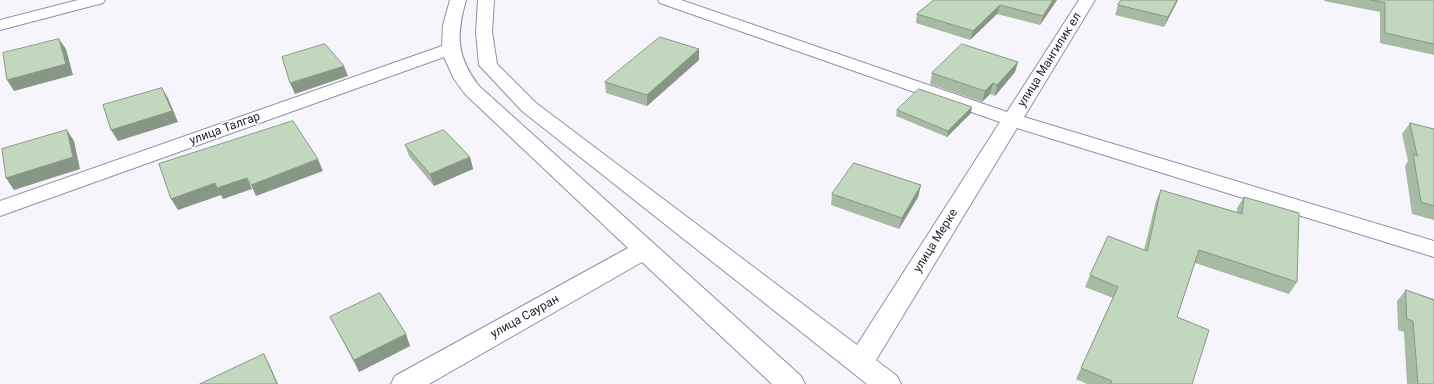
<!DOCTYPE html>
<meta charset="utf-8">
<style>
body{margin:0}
canvas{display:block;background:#f6f5fb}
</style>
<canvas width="1434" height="384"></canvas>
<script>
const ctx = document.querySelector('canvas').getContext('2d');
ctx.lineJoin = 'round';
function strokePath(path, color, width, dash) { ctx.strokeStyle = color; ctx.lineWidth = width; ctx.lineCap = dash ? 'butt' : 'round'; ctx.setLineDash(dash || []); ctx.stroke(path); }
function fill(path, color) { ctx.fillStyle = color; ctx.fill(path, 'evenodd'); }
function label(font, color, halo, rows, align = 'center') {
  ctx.font = font + ' Roboto,sans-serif'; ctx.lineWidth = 3; ctx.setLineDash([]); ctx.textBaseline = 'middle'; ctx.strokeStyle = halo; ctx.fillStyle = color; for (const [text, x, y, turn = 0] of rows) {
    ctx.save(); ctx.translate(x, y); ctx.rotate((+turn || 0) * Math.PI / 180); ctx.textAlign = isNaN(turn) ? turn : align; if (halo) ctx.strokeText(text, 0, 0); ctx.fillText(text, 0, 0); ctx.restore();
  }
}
const street = new Path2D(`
 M 78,0 L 105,0 L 103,3 L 0,30 L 0,20 Z
 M 450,0 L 466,0 C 456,35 456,56 479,86 L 801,376 L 805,384 L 772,384 L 642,262 L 429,384 L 391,384 L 395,376 L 628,248 L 465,94 L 454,79 L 444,57 L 0,216 L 0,201 L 442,46 L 443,25 Z
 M 478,0 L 494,0 L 492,32 L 497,64 L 536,103 L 857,345 L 1000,122 L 660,3 L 658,0 L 681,0 L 1007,112 L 1079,0 L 1095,0 L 1024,117 L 1434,241 L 1434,257 L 1017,128 L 876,360 L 897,376 L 901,384 L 867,384 L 522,111 L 479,65 L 476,32 Z`);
const wall = new Path2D(`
 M 934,0 L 1057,0 L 1040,25 L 997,14 L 970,40 L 916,23 L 917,14 Z
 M 1121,0 L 1178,0 L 1164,27 L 1115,15 L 1118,5 Z
 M 1324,0 L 1434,0 L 1434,55 L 1380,43 L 1380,12 L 1324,1 Z
 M 699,49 L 699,60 L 647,106 L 606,93 L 605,82 Z
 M 1018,62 L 1015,72 L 995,96 L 990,94 L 982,102 L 930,84 L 932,73 Z
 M 897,110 L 971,113 L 947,137 L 896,116 Z
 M 1410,123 L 1434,129 L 1434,220 L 1412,214 L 1405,166 L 1408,161 L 1402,134 Z
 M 405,145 L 470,157 L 473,169 L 434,186 L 409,156 Z
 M 921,185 L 918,197 L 899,229 L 831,205 L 832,194 Z
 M 1161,190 L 1237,212 L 1237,208 L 1244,197 L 1297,282 L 1289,294 L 1195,263 L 1177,317 L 1192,384 L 1087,384 L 1076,379 L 1113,298 L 1085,287 L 1090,275 L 1144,250 L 1156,201 Z
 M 1406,290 L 1434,299 L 1434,384 L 1407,384 L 1404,332 L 1398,330 L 1397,301 Z
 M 330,317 L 410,346 L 359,372 L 336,328 Z`);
const shadedWall = new Path2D(`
 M 1053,0 L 1057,0 L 1040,25 L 1043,16 Z
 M 1177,0 L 1178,0 L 1164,27 L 1168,17 Z
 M 1000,5 L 997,14 L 970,40 L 973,31 Z
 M 59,39 L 66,49 L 73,75 L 14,91 L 7,80 Z
 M 699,49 L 699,60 L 647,106 L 647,95 Z
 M 1018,62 L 1015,72 L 995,96 L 997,85 Z
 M 344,66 L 348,76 L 295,94 L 290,83 Z
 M 993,83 L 990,94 L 982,102 L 985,91 Z
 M 162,88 L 168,98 L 178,122 L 118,141 L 111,130 Z
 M 972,107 L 971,113 L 947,137 L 948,131 Z
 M 67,130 L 74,141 L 80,169 L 14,190 L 6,178 Z
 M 470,157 L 473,169 L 434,186 L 430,174 Z
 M 318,159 L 323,171 L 256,196 L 251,185 Z
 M 247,178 L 252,189 L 223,199 L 221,195 L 178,210 L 171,199 L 215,183 Z
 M 921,185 L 918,197 L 899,229 L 902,218 Z
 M 406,334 L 410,346 L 359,372 L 354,360 Z
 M 264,354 L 270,366 L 278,384 L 277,384 Z`);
const building = new Path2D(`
 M 934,0 L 1053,0 L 1043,16 L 1000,5 L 973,31 L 917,14 Z
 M 1121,0 L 1177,0 L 1168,17 L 1118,5 Z
 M 1370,0 L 1434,0 L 1434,44 L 1385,33 L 1385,3 Z
 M 660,37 L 699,49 L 647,95 L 605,82 Z
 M 59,39 L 66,64 L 7,80 L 3,53 Z
 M 325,44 L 344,66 L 290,83 L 282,57 Z
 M 962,44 L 1018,62 L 997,85 L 993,83 L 985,91 L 932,73 Z
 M 162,88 L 172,111 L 111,130 L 103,105 Z
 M 919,89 L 972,107 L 948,131 L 897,110 Z
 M 293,121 L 318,159 L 251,185 L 247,178 L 217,188 L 215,183 L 171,199 L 159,164 Z
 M 1410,123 L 1434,129 L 1434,206 L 1421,202 L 1413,154 L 1417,156 Z
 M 67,130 L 73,157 L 6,178 L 2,149 Z
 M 444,130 L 470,157 L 430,174 L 405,145 Z
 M 854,163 L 921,185 L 902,218 L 832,194 Z
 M 1161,190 L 1242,214 L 1244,197 L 1299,213 L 1297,282 L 1199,250 L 1177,317 L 1209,330 L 1192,384 L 1110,384 L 1112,381 L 1081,368 L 1118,287 L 1090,275 L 1108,236 L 1147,251 Z
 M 1406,290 L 1434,300 L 1434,384 L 1418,384 L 1413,321 L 1407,319 Z
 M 380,293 L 406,334 L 354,360 L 330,317 Z
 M 264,354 L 277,384 L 200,384 Z`);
const streetNames = [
 ["улица Мангилик ел",1050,60,-58],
 ["улица Талгар",225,129,-20],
 ["улица Мерке",936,241,-58],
 ["улица Сауран",525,317,-29]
];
strokePath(street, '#928fac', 2);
fill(street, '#fff');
fill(wall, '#a7baa3');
fill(shadedWall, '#889785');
fill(building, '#c2d8be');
strokePath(building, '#889785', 1);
label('12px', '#23222d', '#fff', streetNames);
</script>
